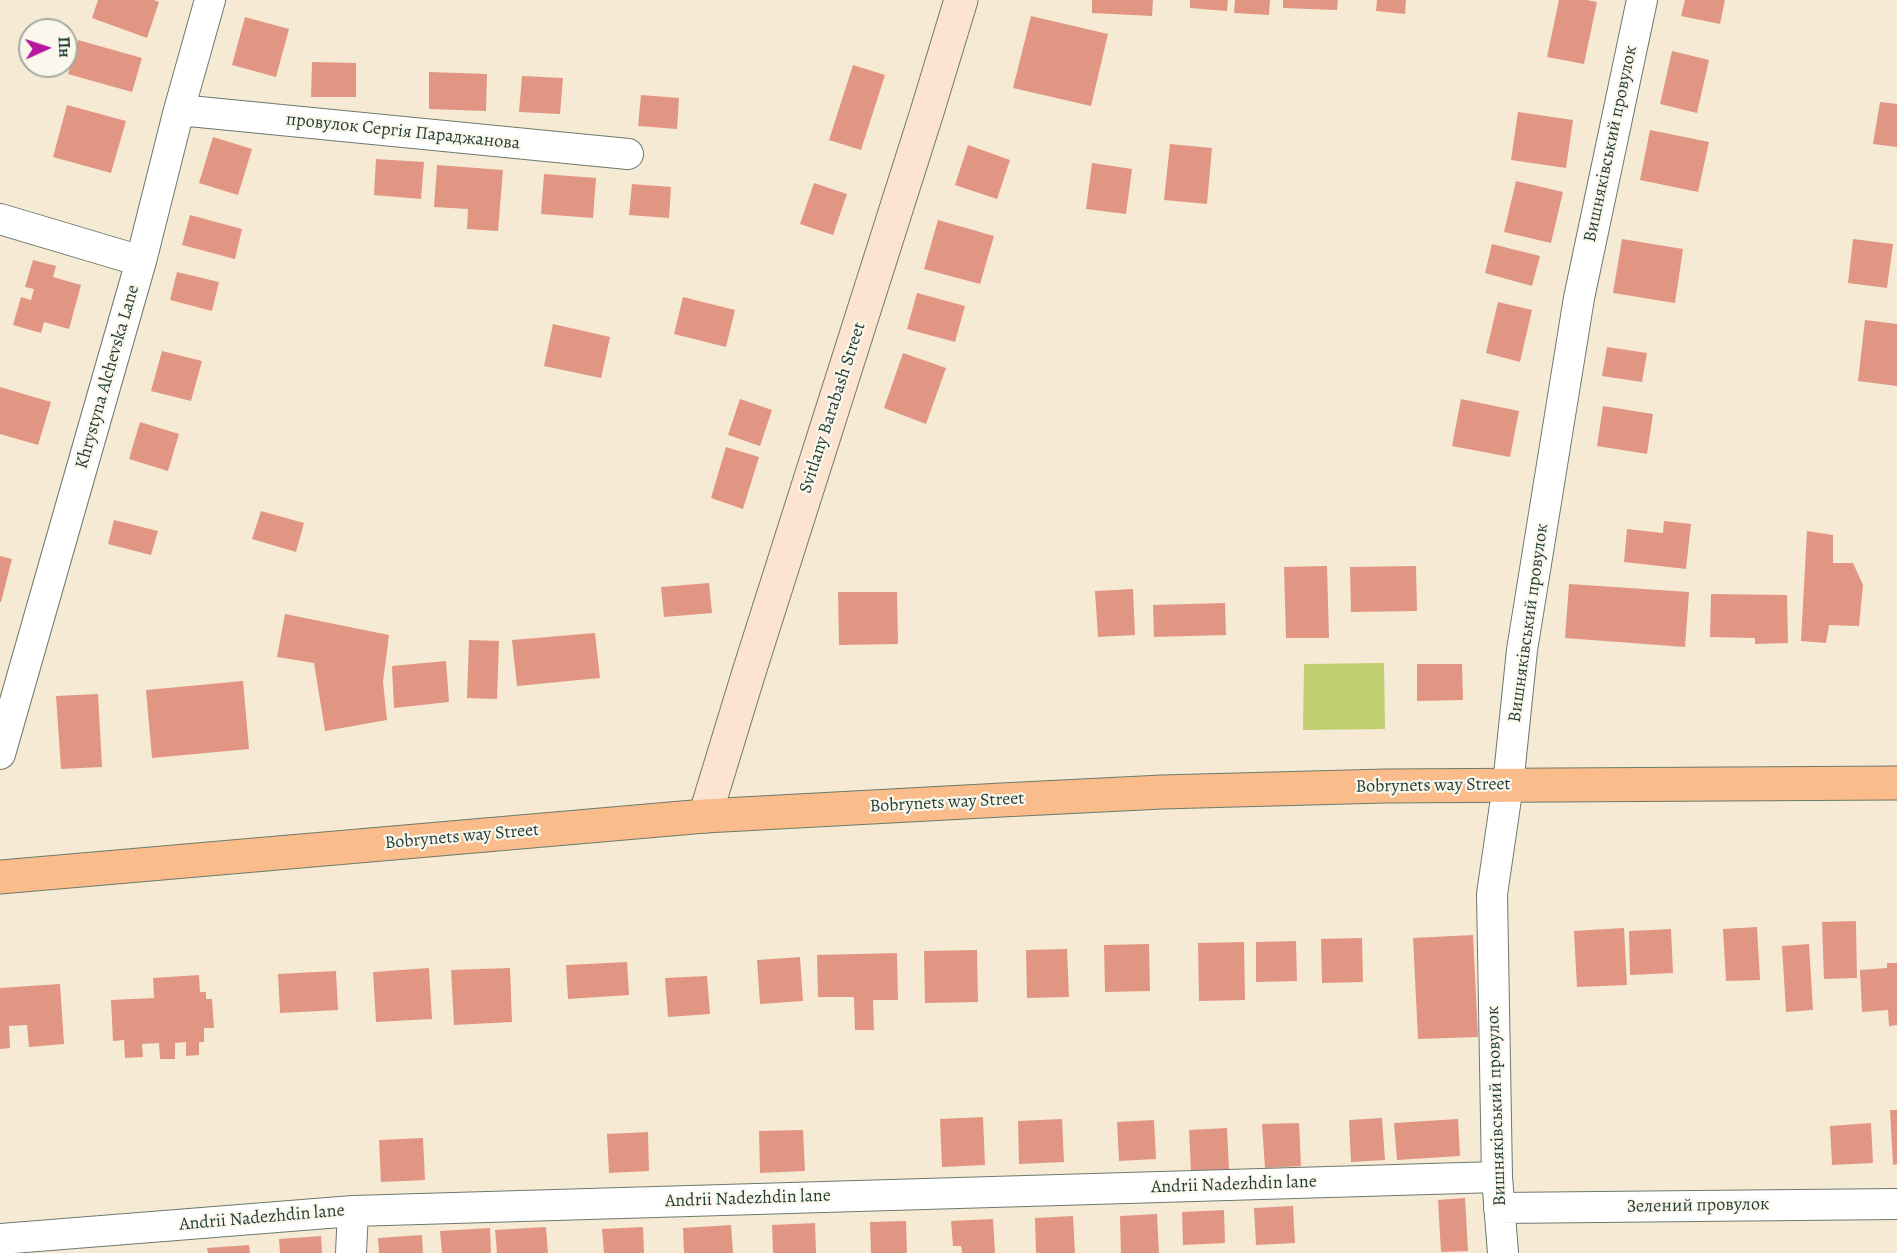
<!DOCTYPE html>
<meta charset="utf-8">
<style>
body{margin:0}
#map{position:relative;width:1897px;height:1253px;overflow:hidden;background:#f7ead5;font-family:Alegreya,serif}
canvas{display:block}
.north{position:absolute;left:18px;top:18px;width:60px;height:60px;box-sizing:border-box;background:#fbf7ec;border:2px solid #a3ada2;border-radius:50%;rotate:87deg;font-size:16px;font-weight:700;line-height:24px;text-align:center;color:#1f3d34}
.north::after{content:'';display:block;margin:auto;width:21px;height:27px;background:#b5179e;clip-path:polygon(50% 0,100% 100%,50% 72%,0 100%)}
</style>
<div id="map">
<canvas width="1897" height="1253"></canvas>
<div class="north">Пн</div>
</div>
<script>
const ctx = document.querySelector('canvas').getContext('2d');
ctx.lineJoin = 'round';
function fill(path, color) { ctx.fillStyle = color; ctx.fill(path, 'evenodd'); }
function strokePath(path, color, width, dash) { ctx.strokeStyle = color; ctx.lineWidth = width; ctx.lineCap = dash ? 'butt' : 'round'; ctx.setLineDash(dash || []); ctx.stroke(path); }
function label(font, color, halo, rows, align = 'center') {
  ctx.font = font + ' Alegreya,serif'; ctx.lineWidth = 4.5; ctx.setLineDash([]); ctx.textBaseline = 'middle'; ctx.strokeStyle = halo; ctx.fillStyle = color; for (const [text, x, y, turn = 0] of rows) {
    ctx.save(); ctx.translate(x, y); ctx.rotate((+turn || 0) * Math.PI / 180); ctx.textAlign = isNaN(turn) ? turn : align; if (halo) ctx.strokeText(text, 0, 0); ctx.fillText(text, 0, 0); ctx.restore();
  }
}
const green = new Path2D(`
 M 1384,663 L 1385,729 L 1303,730 L 1304,664 Z`);
const building = new Path2D(`
 M 98,0 L 154,0 L 159,2 L 147,38 L 92,18 Z
 M 1092,0 L 1153,0 L 1152,16 L 1092,13 Z
 M 1190,0 L 1228,0 L 1227,11 L 1190,8 Z
 M 1235,0 L 1270,0 L 1269,15 L 1234,13 Z
 M 1283,0 L 1338,0 L 1337,10 L 1283,8 Z
 M 1377,0 L 1406,0 L 1405,14 L 1376,11 Z
 M 1559,0 L 1587,0 L 1597,2 L 1584,64 L 1547,57 Z
 M 1685,0 L 1725,0 L 1720,24 L 1681,16 Z
 M 1031,16 L 1108,34 L 1091,106 L 1013,88 Z
 M 245,17 L 289,29 L 276,77 L 232,65 Z
 M 78,40 L 142,58 L 132,92 L 68,74 Z
 M 1672,51 L 1709,60 L 1697,113 L 1660,104 Z
 M 312,62 L 356,63 L 356,97 L 311,97 Z
 M 853,65 L 885,75 L 861,150 L 829,140 Z
 M 429,72 L 487,74 L 486,111 L 429,109 Z
 M 522,76 L 563,78 L 560,114 L 519,112 Z
 M 641,95 L 679,98 L 677,129 L 638,126 Z
 M 1880,102 L 1897,104 L 1897,147 L 1873,144 Z
 M 67,105 L 126,121 L 111,173 L 53,157 Z
 M 1518,112 L 1573,120 L 1566,168 L 1511,160 Z
 M 1650,130 L 1709,142 L 1698,192 L 1640,180 Z
 M 213,137 L 252,149 L 238,195 L 199,183 Z
 M 1170,144 L 1212,148 L 1207,204 L 1164,200 Z
 M 968,145 L 1010,160 L 997,199 L 955,185 Z
 M 376,159 L 424,162 L 421,199 L 374,195 Z
 M 1092,163 L 1132,169 L 1126,214 L 1086,209 Z
 M 437,165 L 503,170 L 498,231 L 467,229 L 468,209 L 434,207 Z
 M 544,174 L 596,178 L 593,218 L 541,214 Z
 M 1516,181 L 1563,192 L 1551,243 L 1504,232 Z
 M 814,183 L 847,194 L 833,235 L 800,224 Z
 M 632,184 L 671,187 L 669,218 L 629,215 Z
 M 190,215 L 242,229 L 235,259 L 182,245 Z
 M 938,220 L 994,236 L 980,284 L 924,269 Z
 M 1622,239 L 1683,249 L 1675,303 L 1613,293 Z
 M 1853,239 L 1893,244 L 1887,288 L 1848,283 Z
 M 1492,244 L 1540,256 L 1532,286 L 1485,273 Z
 M 33,260 L 56,266 L 53,277 L 81,285 L 69,329 L 44,322 L 41,333 L 13,325 L 21,297 L 31,300 L 34,289 L 25,287 Z
 M 177,272 L 219,282 L 212,311 L 170,300 Z
 M 917,293 L 965,306 L 955,342 L 907,329 Z
 M 683,297 L 735,310 L 726,347 L 674,334 Z
 M 1498,302 L 1532,310 L 1520,362 L 1486,353 Z
 M 1865,320 L 1897,324 L 1897,386 L 1858,381 Z
 M 553,324 L 610,337 L 601,378 L 544,366 Z
 M 1607,347 L 1647,353 L 1642,382 L 1602,376 Z
 M 162,351 L 202,361 L 191,401 L 151,391 Z
 M 903,353 L 946,368 L 926,424 L 884,408 Z
 M 0,387 L 51,402 L 38,445 L 0,434 Z
 M 740,399 L 772,410 L 760,446 L 728,435 Z
 M 1461,399 L 1519,411 L 1510,457 L 1452,446 Z
 M 1603,406 L 1653,414 L 1647,454 L 1597,446 Z
 M 140,422 L 179,434 L 168,471 L 129,459 Z
 M 726,447 L 759,457 L 743,509 L 711,498 Z
 M 261,511 L 304,523 L 296,552 L 252,539 Z
 M 114,520 L 158,531 L 151,555 L 108,544 Z
 M 1664,521 L 1691,524 L 1686,569 L 1624,562 L 1627,529 L 1663,533 Z
 M 1807,531 L 1833,535 L 1833,563 L 1853,563 L 1863,585 L 1859,626 L 1829,625 L 1826,643 L 1801,641 Z
 M 0,556 L 12,559 L 1,602 L 0,602 Z
 M 1327,566 L 1329,638 L 1286,638 L 1284,567 Z
 M 1416,566 L 1417,611 L 1351,612 L 1350,567 Z
 M 709,583 L 712,613 L 664,617 L 661,587 Z
 M 1569,584 L 1689,592 L 1685,647 L 1565,638 Z
 M 1133,589 L 1135,635 L 1098,637 L 1095,591 Z
 M 838,592 L 897,592 L 898,644 L 839,645 Z
 M 1711,594 L 1787,595 L 1788,643 L 1755,644 L 1755,638 L 1710,637 Z
 M 1225,603 L 1226,635 L 1154,637 L 1153,605 Z
 M 285,614 L 389,635 L 383,682 L 387,720 L 325,731 L 314,663 L 277,657 Z
 M 595,633 L 600,678 L 517,686 L 512,640 Z
 M 469,640 L 499,641 L 497,699 L 467,698 Z
 M 446,661 L 449,702 L 394,708 L 392,666 Z
 M 1417,664 L 1462,664 L 1463,700 L 1417,701 Z
 M 243,681 L 249,749 L 152,758 L 146,690 Z
 M 98,694 L 102,767 L 61,769 L 56,696 Z
 M 1856,921 L 1857,978 L 1824,979 L 1822,922 Z
 M 1757,927 L 1760,980 L 1726,981 L 1723,929 Z
 M 1624,928 L 1627,985 L 1577,987 L 1574,931 Z
 M 1671,929 L 1673,973 L 1630,975 L 1629,931 Z
 M 1473,935 L 1478,1037 L 1418,1039 L 1413,938 Z
 M 1362,938 L 1363,982 L 1322,983 L 1321,939 Z
 M 1296,941 L 1297,981 L 1256,982 L 1256,942 Z
 M 1244,942 L 1245,1000 L 1199,1001 L 1198,943 Z
 M 1149,944 L 1150,991 L 1105,992 L 1104,945 Z
 M 1809,944 L 1813,1010 L 1786,1012 L 1782,946 Z
 M 1067,949 L 1069,997 L 1027,998 L 1026,950 Z
 M 977,950 L 978,1002 L 925,1003 L 924,951 Z
 M 897,953 L 898,1000 L 873,1000 L 874,1030 L 855,1030 L 854,997 L 818,997 L 817,955 Z
 M 800,957 L 803,1001 L 760,1004 L 757,960 Z
 M 627,962 L 629,995 L 568,999 L 566,965 Z
 M 1887,963 L 1897,963 L 1897,1025 L 1889,1026 L 1888,1010 L 1862,1012 L 1860,970 L 1887,968 Z
 M 429,968 L 432,1019 L 376,1022 L 373,972 Z
 M 510,968 L 512,1022 L 454,1025 L 451,970 Z
 M 336,971 L 338,1010 L 280,1013 L 278,974 Z
 M 199,975 L 200,992 L 206,992 L 206,999 L 212,999 L 214,1028 L 204,1028 L 204,1042 L 199,1042 L 199,1055 L 186,1056 L 186,1042 L 175,1043 L 175,1059 L 160,1059 L 159,1043 L 142,1044 L 143,1057 L 125,1058 L 124,1040 L 113,1041 L 111,1000 L 154,998 L 153,978 Z
 M 707,976 L 710,1014 L 668,1017 L 665,978 Z
 M 60,984 L 64,1044 L 29,1047 L 27,1025 L 9,1026 L 10,1048 L 0,1049 L 0,988 Z
 M 1890,1110 L 1897,1110 L 1897,1164 L 1893,1165 Z
 M 983,1117 L 985,1165 L 942,1167 L 940,1119 Z
 M 1382,1118 L 1385,1160 L 1351,1162 L 1349,1120 Z
 M 1062,1119 L 1064,1162 L 1019,1164 L 1018,1121 Z
 M 1458,1119 L 1460,1156 L 1397,1160 L 1394,1123 Z
 M 1154,1120 L 1156,1159 L 1119,1161 L 1117,1122 Z
 M 1299,1123 L 1301,1166 L 1265,1168 L 1262,1124 Z
 M 1871,1123 L 1873,1163 L 1832,1165 L 1830,1126 Z
 M 1227,1128 L 1229,1170 L 1191,1172 L 1189,1130 Z
 M 803,1130 L 805,1171 L 760,1173 L 759,1131 Z
 M 648,1132 L 649,1171 L 609,1173 L 607,1134 Z
 M 423,1138 L 425,1180 L 381,1182 L 379,1140 Z
 M 1465,1198 L 1468,1251 L 1441,1252 L 1438,1200 Z
 M 1293,1206 L 1295,1243 L 1256,1245 L 1254,1208 Z
 M 1224,1210 L 1225,1243 L 1183,1245 L 1182,1212 Z
 M 1157,1214 L 1159,1253 L 1121,1253 L 1120,1216 Z
 M 1073,1216 L 1075,1253 L 1036,1253 L 1035,1218 Z
 M 993,1219 L 995,1253 L 962,1253 L 961,1246 L 953,1246 L 951,1221 Z
 M 906,1221 L 907,1253 L 871,1253 L 870,1222 Z
 M 815,1223 L 816,1253 L 773,1253 L 772,1225 Z
 M 731,1225 L 733,1253 L 684,1253 L 683,1228 Z
 M 546,1227 L 548,1253 L 497,1253 L 495,1230 Z
 M 643,1227 L 644,1253 L 604,1253 L 602,1229 Z
 M 490,1228 L 491,1253 L 442,1253 L 440,1231 Z
 M 422,1235 L 423,1253 L 379,1253 L 378,1238 Z
 M 321,1236 L 322,1253 L 280,1253 L 279,1239 Z
 M 249,1245 L 250,1253 L 208,1253 L 207,1248 Z`);
const street = new Path2D(`
 M 179,110 L 628,154
 M 0,219 L 141,261
 M 0,754 L 141,261 L 179,110 L 210,0
 M 1499,1208 L 1897,1204
 M 0,1239 L 353,1211 L 1497,1177
 M 351,1253 L 353,1211
 M 1503,1253 L 1497,1177 L 1492,894 L 1508,785 L 1522,650 L 1579,298 L 1642,0`);
const secondary = new Path2D(`
 M 705,816 L 749,672 L 927,112 L 961,0`);
const primary = new Path2D(`
 M 0,877 L 705,816 L 1002,800 L 1162,792 L 1385,786 L 1897,783`);
const streetNames = [
 ["провулок Сергія Параджанова",403,132,6],
 ["Вишняківський провулок",1611,144,-78],
 ["Khrystyna Alchevska Lane",108,377,-74],
 ["Svitlany Barabash Street",833,408,-72],
 ["Вишняківський провулок",1529,623,-82],
 ["Bobrynets way Street",1433,786,-1],
 ["Bobrynets way Street",947,803,-3],
 ["Bobrynets way Street",462,837,-5],
 ["Вишняківський провулок",1497,1106,-92],
 ["Andrii Nadezhdin lane",1234,1185,-2],
 ["Andrii Nadezhdin lane",748,1199,-2],
 ["Зелений провулок",1698,1206,-1],
 ["Andrii Nadezhdin lane",262,1218,-5]
];
fill(green, '#bfce70');
fill(building, '#e19684');
strokePath(street, '#6b7a6c', 32);
strokePath(secondary, '#6b7a6c', 35);
strokePath(primary, '#6b7a6c', 35);
strokePath(street, '#fff', 30);
strokePath(secondary, '#fde4d0', 33);
strokePath(primary, '#f9bc8a', 33);
label('18px', '#1f3d34', '#fbf7ec', streetNames);
</script>
